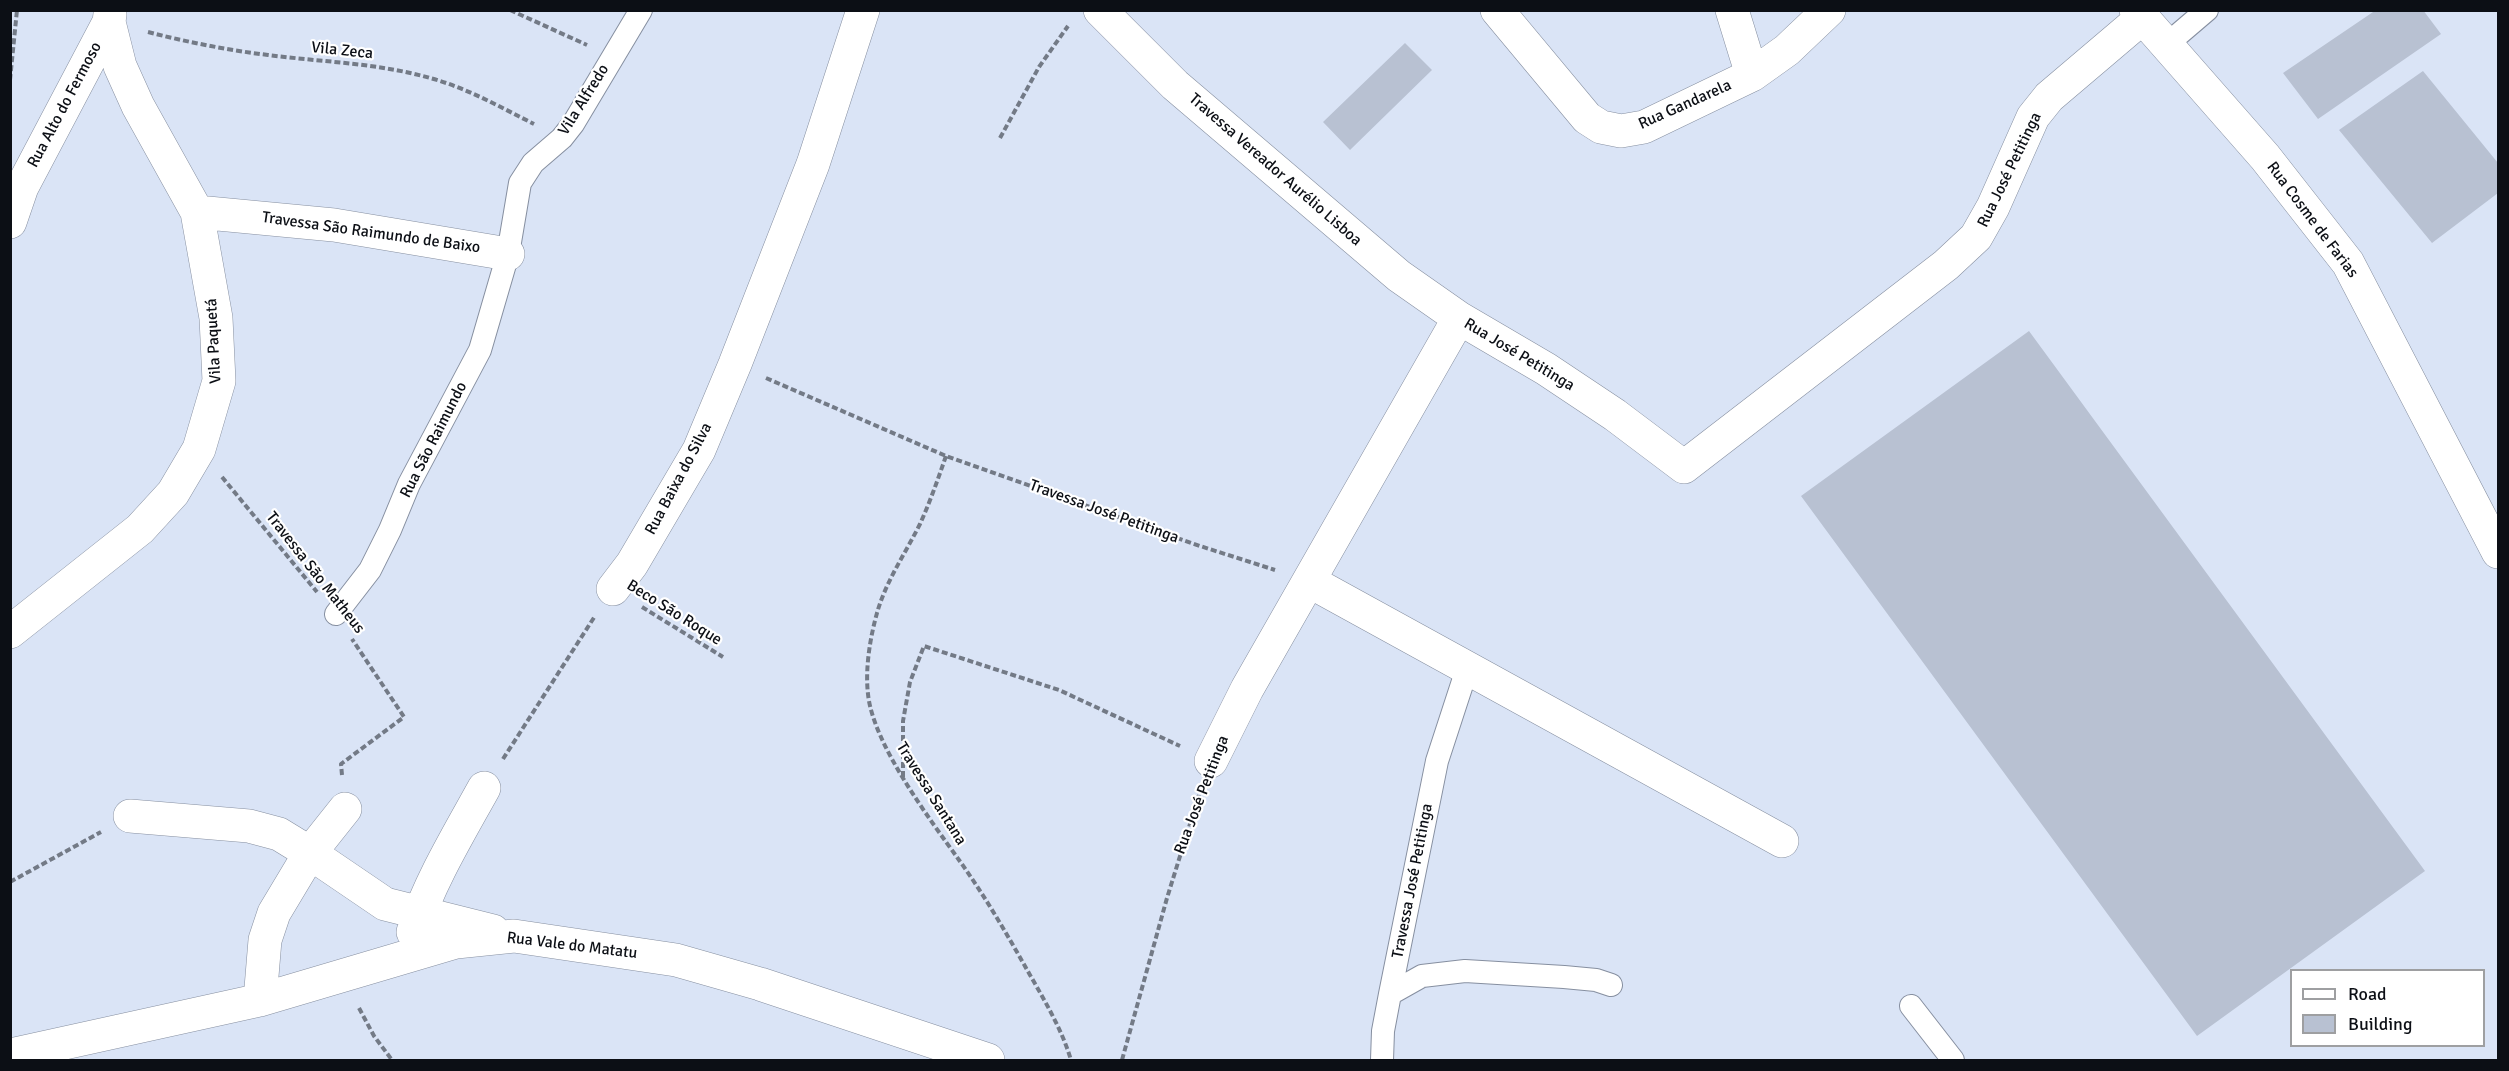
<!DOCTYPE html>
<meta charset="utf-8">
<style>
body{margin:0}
#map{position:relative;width:2509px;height:1071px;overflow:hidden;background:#dae4f6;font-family:Signika,sans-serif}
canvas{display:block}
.frame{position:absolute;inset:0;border:12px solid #0c0f15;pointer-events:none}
.legend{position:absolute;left:2290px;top:969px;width:195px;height:78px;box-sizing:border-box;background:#fff;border:2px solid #9e9fa1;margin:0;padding:8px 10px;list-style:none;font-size:18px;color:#0c0f15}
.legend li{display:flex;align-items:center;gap:12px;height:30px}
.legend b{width:30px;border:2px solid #9e9fa1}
</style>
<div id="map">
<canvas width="2509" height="1071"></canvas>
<div class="frame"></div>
<ul class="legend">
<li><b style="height:8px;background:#fff"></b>Road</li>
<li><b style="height:16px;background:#b8c1d2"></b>Building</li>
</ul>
</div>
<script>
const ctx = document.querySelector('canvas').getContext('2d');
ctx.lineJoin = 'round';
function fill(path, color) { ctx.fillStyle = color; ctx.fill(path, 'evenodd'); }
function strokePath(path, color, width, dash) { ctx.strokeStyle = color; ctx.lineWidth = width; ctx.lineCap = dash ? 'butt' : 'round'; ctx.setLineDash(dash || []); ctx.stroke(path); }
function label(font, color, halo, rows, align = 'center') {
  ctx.font = font + ' Signika,sans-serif'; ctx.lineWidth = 4.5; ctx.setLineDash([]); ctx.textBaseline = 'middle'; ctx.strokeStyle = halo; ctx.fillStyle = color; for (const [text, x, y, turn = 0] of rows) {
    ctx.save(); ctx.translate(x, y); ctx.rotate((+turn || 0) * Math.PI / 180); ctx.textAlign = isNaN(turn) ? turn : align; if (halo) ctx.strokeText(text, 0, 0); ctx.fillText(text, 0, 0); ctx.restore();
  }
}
const building = new Path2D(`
 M 2376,10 L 2423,10 L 2441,34 L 2318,119 L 2283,73 Z
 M 1405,43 L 1432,70 L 1350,150 L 1323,122 Z
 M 2423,71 L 2498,163 L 2498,193 L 2432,243 L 2339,130 Z
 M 2029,331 L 2425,871 L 2197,1036 L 1801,496 Z`);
const path = new Path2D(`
 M 510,10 L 587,45
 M 148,32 C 187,42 227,50 268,55 C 322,62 378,63 430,78 C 467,88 500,107 534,124
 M 10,80 L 17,10
 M 1000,138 L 1039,67 L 1068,26
 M 766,378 L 946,456 L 1200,546 L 1275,570
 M 946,456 C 938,479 930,502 920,524 C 905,554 886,581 877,613 C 870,638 865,669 868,694 C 873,744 929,818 959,860 C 985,896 1008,936 1030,975 C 1046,1003 1062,1030 1071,1060
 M 222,477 L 317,592
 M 642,607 L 723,657
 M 503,759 L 595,616
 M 342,775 L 341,764 L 404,717 L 352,639
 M 903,777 L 903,721 L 910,682 L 924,646 L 1059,690 L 1180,746
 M 10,882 L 101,832
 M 359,1008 L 374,1036 L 392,1060
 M 1122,1060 L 1167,898 L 1199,795`);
const lane = new Path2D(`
 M 2166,45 L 2207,10
 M 336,614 L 370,570 L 390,530 L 409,484 L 480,350 L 508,254 L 520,183 L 533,163 L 562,138 L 573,124 L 641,10
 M 1390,994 L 1422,976 L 1465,971 L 1564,977 L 1596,980 L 1611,985
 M 1911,1006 L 1953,1060
 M 1382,1060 L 1383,1031 L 1390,994 L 1437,761 L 1467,669`);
const street = new Path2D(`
 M 1100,10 L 1175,85 L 1399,276 L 1459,318 L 1546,369 L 1615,415 L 1684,467 L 1946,265 L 1976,237 L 1993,207 L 2033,117 L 2049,97 L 2142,18
 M 1497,10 L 1587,118 L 1601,127 L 1621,131 L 1644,127 L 1752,75 L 1787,50 L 1829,10
 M 1732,10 L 1752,75
 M 2136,10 L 2265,157 L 2348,263 L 2498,552
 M 197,212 L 334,225 L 508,254
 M 10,222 L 22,187 L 109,22 L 110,14
 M 1309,581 L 1782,841
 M 613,589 L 632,564 L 699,450 L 735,364 L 813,164 L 863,10
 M 10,632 L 140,529 L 173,493 L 199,449 L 219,381 L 216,318 L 197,212 L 138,106 L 120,66 L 109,22
 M 1211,761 L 1247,689 L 1459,318
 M 130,816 L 249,826 L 279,834 L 310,853 L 385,904 L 493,931
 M 413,932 C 430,881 458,835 484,788
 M 260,1000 L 265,940 L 274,913 L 310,853 L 345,809
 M 10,1055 L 260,1000 L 456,942 L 514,936 L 676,960 L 760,984 L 988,1060`);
const streetNames = [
 ["Vila Zeca",342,51,6],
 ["Vila Alfredo",584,100,-58],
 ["Rua Alto do Fermoso",65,105,-62],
 ["Rua Gandarela",1685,105,-24],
 ["Travessa Vereador Aurélio Lisboa",1275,170,41],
 ["Rua José Petitinga",2010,170,-64],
 ["Rua Cosme de Farias",2312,220,53],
 ["Travessa São Raimundo de Baixo",371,233,8],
 ["Vila Paquetá",214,341,-93],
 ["Rua José Petitinga",1519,355,31],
 ["Rua São Raimundo",434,440,-63],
 ["Rua Baixa do Silva",679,479,-62],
 ["Travessa José Petitinga",1104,512,20],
 ["Travessa São Matheus",315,573,52],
 ["Beco São Roque",674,613,32],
 ["Travessa Santana",931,794,58],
 ["Rua José Petitinga",1202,795,-69],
 ["Travessa José Petitinga",1413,881,-79],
 ["Rua Vale do Matatu",572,946,7]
];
fill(building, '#b8c1d2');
strokePath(lane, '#868fa0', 24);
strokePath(street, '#868fa0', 34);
strokePath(path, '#737a86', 4, [6, 3]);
strokePath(lane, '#fff', 22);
strokePath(street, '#fff', 33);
label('16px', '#0c0f15', '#fff', streetNames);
</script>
